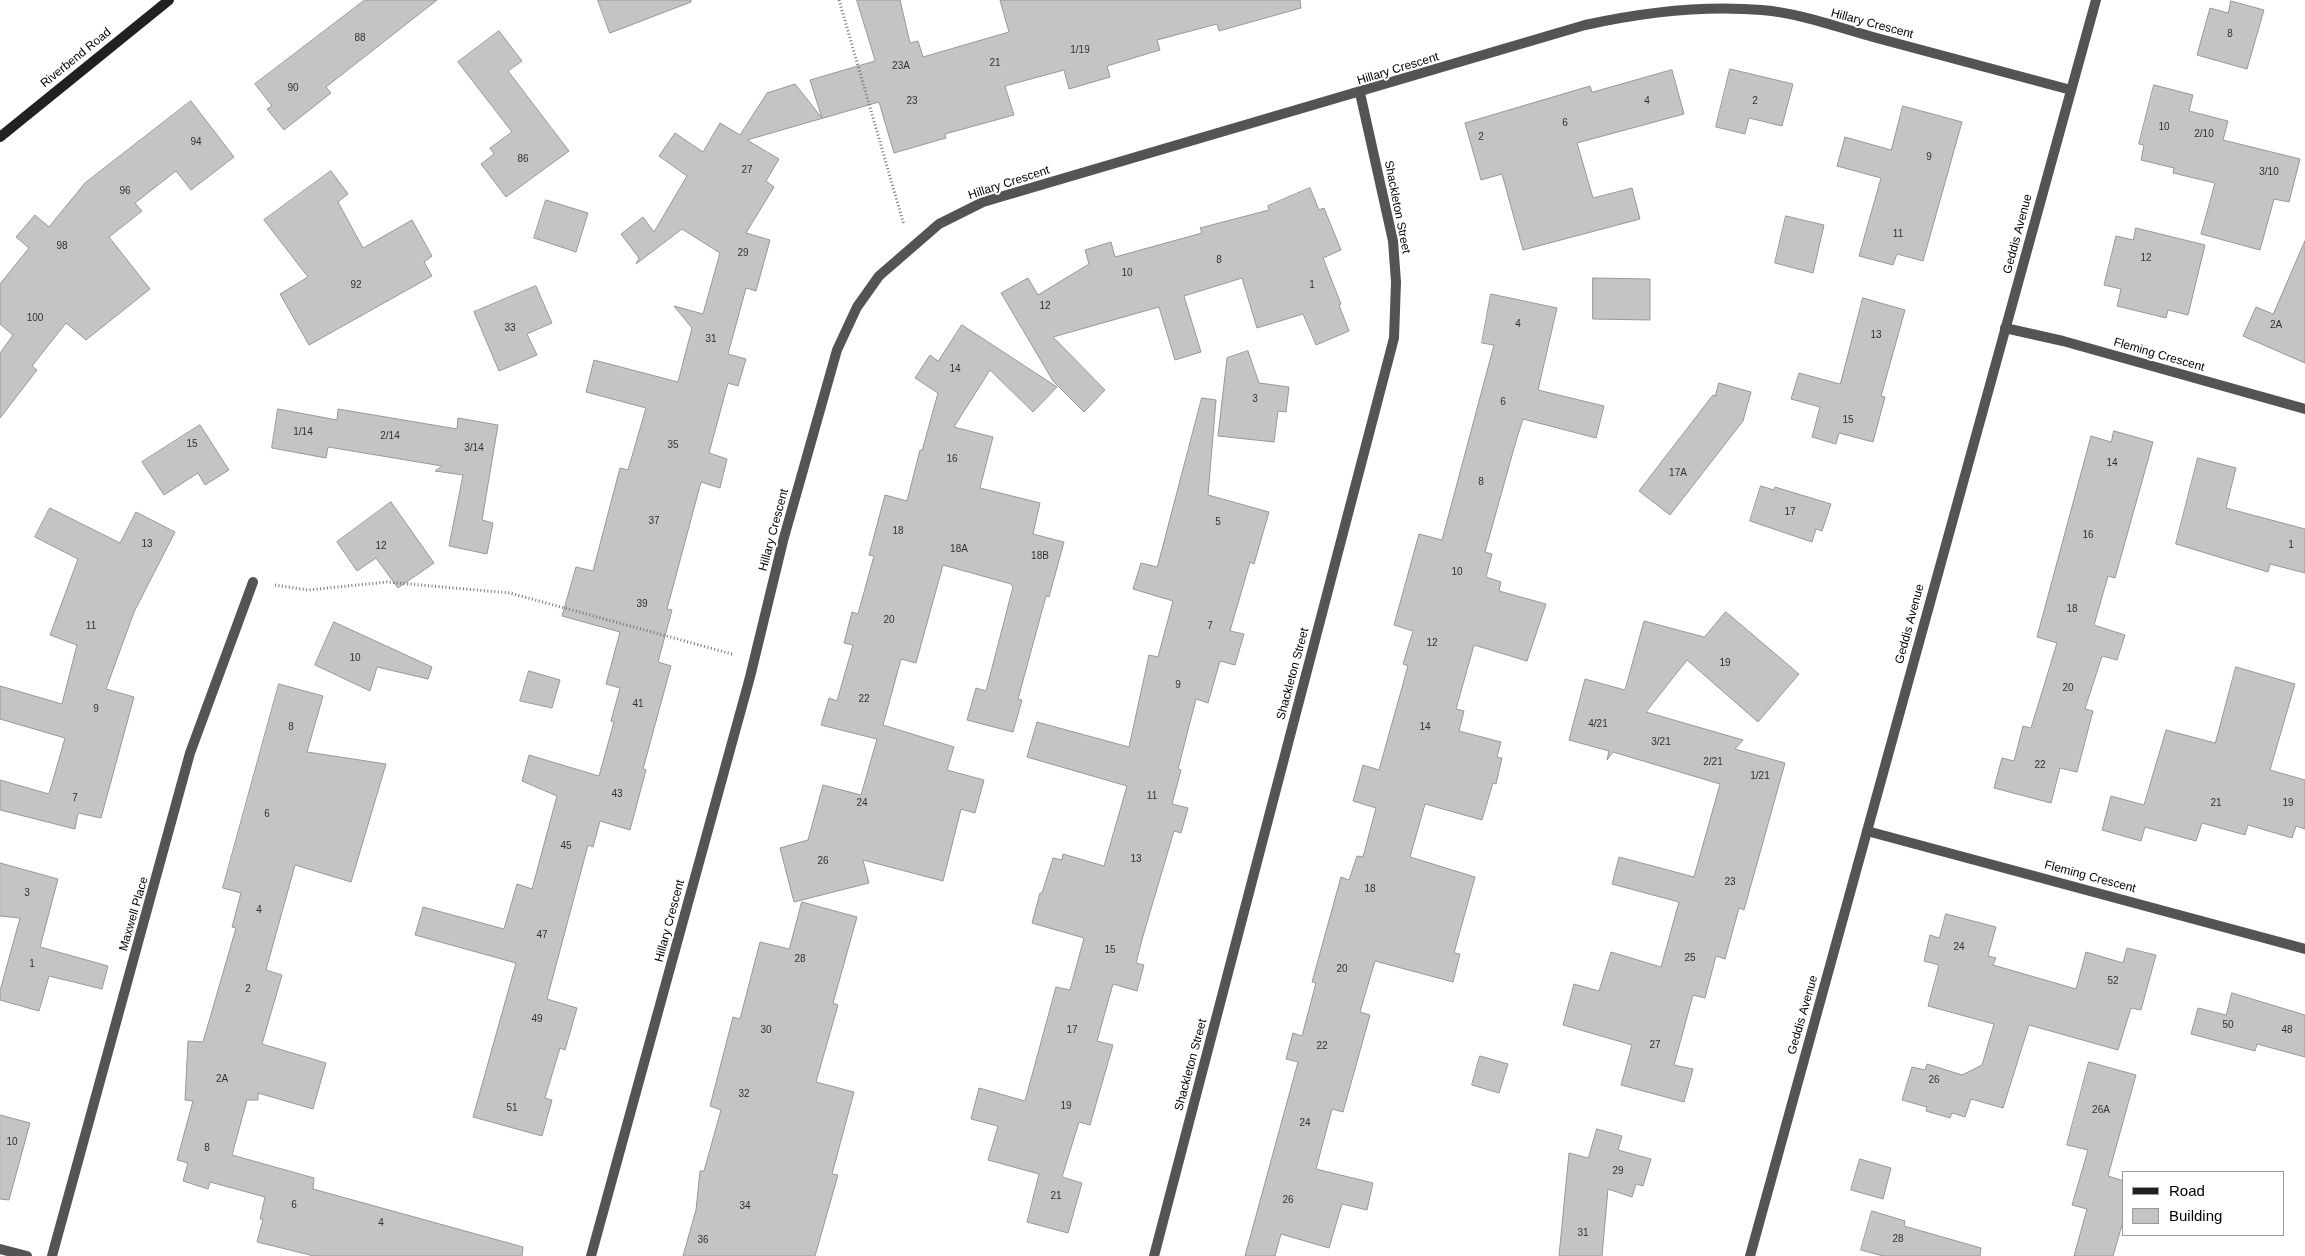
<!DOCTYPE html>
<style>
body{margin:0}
#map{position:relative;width:2305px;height:1256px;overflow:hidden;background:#fff;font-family:Arial,sans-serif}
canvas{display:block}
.legend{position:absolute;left:2122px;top:1171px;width:162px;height:65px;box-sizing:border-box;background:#fff;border:1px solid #999;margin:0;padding:6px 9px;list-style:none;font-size:15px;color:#000}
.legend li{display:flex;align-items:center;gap:10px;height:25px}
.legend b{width:25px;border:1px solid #999}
</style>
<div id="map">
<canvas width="2305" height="1256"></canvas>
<ul class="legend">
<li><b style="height:6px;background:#212121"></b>Road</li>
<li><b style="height:14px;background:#c4c4c4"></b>Building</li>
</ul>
</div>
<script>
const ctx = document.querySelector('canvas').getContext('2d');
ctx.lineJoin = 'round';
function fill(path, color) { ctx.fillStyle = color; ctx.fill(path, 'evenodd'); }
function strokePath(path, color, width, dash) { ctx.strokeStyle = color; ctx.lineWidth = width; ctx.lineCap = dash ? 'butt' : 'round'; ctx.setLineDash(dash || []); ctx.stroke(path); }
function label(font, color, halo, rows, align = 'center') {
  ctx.font = font + ' Arial,sans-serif'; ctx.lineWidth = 4; ctx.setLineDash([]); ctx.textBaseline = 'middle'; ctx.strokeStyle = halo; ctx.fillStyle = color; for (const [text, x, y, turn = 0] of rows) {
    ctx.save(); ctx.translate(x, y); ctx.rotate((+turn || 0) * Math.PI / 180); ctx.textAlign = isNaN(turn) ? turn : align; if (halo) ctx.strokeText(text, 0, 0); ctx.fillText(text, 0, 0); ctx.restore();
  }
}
const building = new Path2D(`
 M 365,0 L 437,0 L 326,87 L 331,93 L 284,130 L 267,109 L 272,106 L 255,84 Z
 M 598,0 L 691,0 L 691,2 L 610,33 Z
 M 857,0 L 900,0 L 910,43 L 918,41 L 923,57 L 1009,32 L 1000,0 L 1300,0 L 1301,8 L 1219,31 L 1217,24 L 1157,40 L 1160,50 L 1107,66 L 1110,77 L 1069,89 L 1064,70 L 1005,86 L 1014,115 L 945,134 L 946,138 L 894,153 L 879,102 L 747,140 L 779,159 L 766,181 L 774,187 L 746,233 L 770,240 L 756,291 L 746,288 L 728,354 L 746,359 L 738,386 L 728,383 L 709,453 L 727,459 L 720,488 L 701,482 L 667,609 L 672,610 L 658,662 L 671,666 L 643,769 L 646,770 L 630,830 L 600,821 L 593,847 L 588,845 L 547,999 L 577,1008 L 565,1050 L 560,1048 L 545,1098 L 552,1100 L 542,1136 L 473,1117 L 516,963 L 415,935 L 423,907 L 504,929 L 517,884 L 532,889 L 557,796 L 522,781 L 529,755 L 599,776 L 614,722 L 611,721 L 620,688 L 606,684 L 620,632 L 562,616 L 576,567 L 593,571 L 620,468 L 628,470 L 646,408 L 586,392 L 594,360 L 678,382 L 692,328 L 674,306 L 703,314 L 720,253 L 682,229 L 636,264 L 639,258 L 621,234 L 643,217 L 654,232 L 687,176 L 659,156 L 675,133 L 703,152 L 720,123 L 740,135 L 767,93 L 795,84 L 822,118 L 810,80 L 875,61 Z
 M 2231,1 L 2264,10 L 2247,69 L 2197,55 L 2210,8 L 2228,13 Z
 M 499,31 L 522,61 L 508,71 L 569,151 L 506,197 L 481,164 L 494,154 L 490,148 L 512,132 L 458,62 Z
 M 1730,69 L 1793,84 L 1782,126 L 1749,118 L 1745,134 L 1716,127 Z
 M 1672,70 L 1684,114 L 1577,143 L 1593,198 L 1632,188 L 1640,219 L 1523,250 L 1502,174 L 1481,180 L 1465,123 L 1590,86 L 1592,92 Z
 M 2154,85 L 2193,95 L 2189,111 L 2228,121 L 2223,140 L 2300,159 L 2289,202 L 2274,199 L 2260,250 L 2201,234 L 2215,183 L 2173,173 L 2174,168 L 2141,160 L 2144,145 L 2139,144 Z
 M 191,101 L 234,157 L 191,190 L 176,171 L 135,203 L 142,211 L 109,237 L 150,289 L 86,340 L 66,323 L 32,366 L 37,370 L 0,418 L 0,353 L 13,335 L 0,324 L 0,284 L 29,248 L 16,237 L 35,215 L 49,227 L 85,183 Z
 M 1903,106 L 1962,122 L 1923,261 L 1897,254 L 1893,265 L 1859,256 L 1881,178 L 1837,166 L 1845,137 L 1891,150 Z
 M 331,171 L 348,194 L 338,202 L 363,248 L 412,220 L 432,256 L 424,262 L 432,276 L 309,345 L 280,294 L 308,277 L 264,220 Z
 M 1310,188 L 1319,210 L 1324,208 L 1341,250 L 1323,258 L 1341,304 L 1339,305 L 1349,331 L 1316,345 L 1303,314 L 1257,328 L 1242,278 L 1184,296 L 1201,352 L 1175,360 L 1159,307 L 1053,337 L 1105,390 L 1084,412 L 1053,381 L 1001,293 L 1028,278 L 1038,295 L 1089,264 L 1085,250 L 1111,242 L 1115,257 L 1202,233 L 1200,228 L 1269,210 L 1268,206 Z
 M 546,200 L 588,213 L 576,252 L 534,238 Z
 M 1786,216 L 1824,225 L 1813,273 L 1775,263 Z
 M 2136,228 L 2205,245 L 2188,315 L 2168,310 L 2166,318 L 2117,306 L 2121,289 L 2104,285 L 2116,236 L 2133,240 Z
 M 2305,241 L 2305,363 L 2243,336 L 2256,307 L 2273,314 Z
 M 1593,278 L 1650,279 L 1650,320 L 1593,319 Z
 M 536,286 L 552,323 L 527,334 L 537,355 L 499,371 L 474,312 Z
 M 1491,294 L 1557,308 L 1538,390 L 1604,406 L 1596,438 L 1523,419 L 1516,441 L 1485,552 L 1492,554 L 1486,577 L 1501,582 L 1499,591 L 1546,604 L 1527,661 L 1474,645 L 1456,709 L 1464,711 L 1459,731 L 1501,742 L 1497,757 L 1502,758 L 1496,784 L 1493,783 L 1482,820 L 1425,804 L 1410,857 L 1475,877 L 1454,953 L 1460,954 L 1453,982 L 1375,961 L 1360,1012 L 1370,1015 L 1343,1112 L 1332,1109 L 1316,1169 L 1373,1183 L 1367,1210 L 1342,1204 L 1329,1248 L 1281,1234 L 1275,1256 L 1245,1256 L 1298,1062 L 1286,1059 L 1293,1033 L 1302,1036 L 1316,983 L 1312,982 L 1341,877 L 1349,880 L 1357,856 L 1363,857 L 1376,808 L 1353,801 L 1363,765 L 1379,770 L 1408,666 L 1403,664 L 1413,631 L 1394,625 L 1419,534 L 1442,540 L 1494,345 L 1482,343 Z
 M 1863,298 L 1905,310 L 1881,396 L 1885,397 L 1873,442 L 1839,433 L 1836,444 L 1812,437 L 1820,407 L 1791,399 L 1799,373 L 1840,384 Z
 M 962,325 L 1057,387 L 1033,412 L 990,370 L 954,427 L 993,437 L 980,488 L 1040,503 L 1033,534 L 1064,542 L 1049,597 L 1046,596 L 1018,699 L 1022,700 L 1013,732 L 967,720 L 976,688 L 986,691 L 1013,587 L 1011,584 L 943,565 L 916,663 L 901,659 L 883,725 L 954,747 L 947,770 L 984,780 L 975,813 L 961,809 L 943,881 L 863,860 L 869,883 L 794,902 L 780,848 L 808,840 L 823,785 L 861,795 L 877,739 L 821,725 L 829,698 L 837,701 L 853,645 L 844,643 L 852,612 L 858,614 L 874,556 L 869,555 L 885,495 L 907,501 L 920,450 L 922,451 L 938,393 L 915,378 L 930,355 L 938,361 Z
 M 1248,351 L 1259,383 L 1289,387 L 1286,412 L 1278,411 L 1274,442 L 1218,436 L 1227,358 Z
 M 1719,383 L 1751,392 L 1743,421 L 1670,515 L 1639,491 L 1713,395 L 1715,396 Z
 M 1202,398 L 1216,400 L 1208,495 L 1269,512 L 1254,564 L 1250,562 L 1230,631 L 1244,634 L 1235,665 L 1220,661 L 1208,703 L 1196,699 L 1178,769 L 1181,770 L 1172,804 L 1188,808 L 1181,833 L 1174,831 L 1143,936 L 1136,963 L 1144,965 L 1137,991 L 1113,984 L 1097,1041 L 1113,1045 L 1090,1125 L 1079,1122 L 1062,1177 L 1082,1183 L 1068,1233 L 1027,1222 L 1039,1174 L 988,1160 L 998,1126 L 971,1119 L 979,1088 L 1025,1101 L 1056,987 L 1070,990 L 1084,938 L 1032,923 L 1040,893 L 1042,893 L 1053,858 L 1062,860 L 1063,854 L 1104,866 L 1127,786 L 1027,757 L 1037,722 L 1129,747 L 1149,655 L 1158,657 L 1173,601 L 1133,589 L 1141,563 L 1157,567 Z
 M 278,409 L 337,420 L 338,409 L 457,429 L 458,418 L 498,425 L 482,520 L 493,523 L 487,554 L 449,546 L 463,475 L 435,471 L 442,466 L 328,447 L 326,458 L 272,448 Z
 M 200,425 L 229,470 L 205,485 L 198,473 L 164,495 L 142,462 Z
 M 2114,431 L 2153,442 L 2115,578 L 2108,576 L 2094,625 L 2125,635 L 2117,660 L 2102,656 L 2085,709 L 2093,711 L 2077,772 L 2060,768 L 2051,803 L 1994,788 L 2002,758 L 2014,761 L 2023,726 L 2031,728 L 2057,643 L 2037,637 L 2091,436 L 2111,442 Z
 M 2198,458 L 2236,468 L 2226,508 L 2305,529 L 2305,573 L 2270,564 L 2268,572 L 2176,544 Z
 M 1761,486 L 1774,490 L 1775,487 L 1831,504 L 1822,531 L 1816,529 L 1812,542 L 1750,521 Z
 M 391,502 L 434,563 L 398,588 L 376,558 L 357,571 L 337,542 Z
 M 50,508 L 120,543 L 136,512 L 175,532 L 134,612 L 106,689 L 134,697 L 101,818 L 78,813 L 75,829 L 0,810 L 0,780 L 49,794 L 65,738 L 0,719 L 0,686 L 62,704 L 77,645 L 50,635 L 78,559 L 35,537 Z
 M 1726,612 L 1799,674 L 1758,722 L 1687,660 L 1646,712 L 1743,740 L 1735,749 L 1785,763 L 1744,910 L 1739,908 L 1725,959 L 1716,956 L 1705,998 L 1693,995 L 1674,1065 L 1693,1069 L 1684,1102 L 1621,1085 L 1632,1045 L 1563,1025 L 1574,984 L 1599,991 L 1611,952 L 1661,967 L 1679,902 L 1612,884 L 1619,857 L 1694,877 L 1720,784 L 1613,752 L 1607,760 L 1609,751 L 1569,740 L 1585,679 L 1625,690 L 1644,621 L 1704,637 Z
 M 334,622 L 432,667 L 428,679 L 377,667 L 370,691 L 315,665 Z
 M 2236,667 L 2295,684 L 2270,770 L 2305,780 L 2305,829 L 2296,826 L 2292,838 L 2248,825 L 2245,835 L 2202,823 L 2196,841 L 2145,827 L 2141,841 L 2102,830 L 2111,796 L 2144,805 L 2166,730 L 2215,743 Z
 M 529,671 L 560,680 L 552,708 L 520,701 Z
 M 279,684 L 323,696 L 307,752 L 386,764 L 351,882 L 295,865 L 266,970 L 282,975 L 262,1044 L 326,1063 L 313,1109 L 258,1093 L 258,1100 L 247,1100 L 232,1155 L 314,1178 L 313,1189 L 523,1247 L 522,1256 L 314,1256 L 257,1242 L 263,1219 L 260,1219 L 265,1197 L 210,1182 L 208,1189 L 183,1181 L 188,1163 L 177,1160 L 193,1101 L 185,1100 L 188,1041 L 203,1042 L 236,928 L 232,927 L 241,893 L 223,888 Z
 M 0,863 L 58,879 L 40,947 L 108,966 L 102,989 L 49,976 L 39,1011 L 0,1000 L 0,991 L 20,918 L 0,916 Z
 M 802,902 L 857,917 L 833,1003 L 838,1005 L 816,1082 L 854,1092 L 832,1174 L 838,1175 L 815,1256 L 683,1256 L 696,1210 L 700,1171 L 704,1171 L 721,1110 L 710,1106 L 733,1017 L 740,1019 L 760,942 L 789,949 Z
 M 1946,914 L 1996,927 L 1988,956 L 1996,958 L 1993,965 L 2076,989 L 2086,952 L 2123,963 L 2127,948 L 2156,955 L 2141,1010 L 2131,1008 L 2118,1050 L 2029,1025 L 2003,1108 L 1971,1099 L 1965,1117 L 1952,1113 L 1950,1118 L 1926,1111 L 1927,1107 L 1902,1100 L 1912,1067 L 1925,1070 L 1927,1064 L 1962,1075 L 1982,1065 L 1994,1024 L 1928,1006 L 1939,965 L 1924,961 L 1930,935 L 1939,938 Z
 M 2232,993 L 2305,1015 L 2305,1057 L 2257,1044 L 2255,1051 L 2191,1034 L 2198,1008 L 2226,1015 Z
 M 1480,1056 L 1508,1064 L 1499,1093 L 1472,1085 Z
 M 2089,1062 L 2136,1075 L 2108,1176 L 2124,1181 L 2124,1218 L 2113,1256 L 2074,1256 L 2087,1209 L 2072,1205 L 2088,1150 L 2067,1145 Z
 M 0,1115 L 30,1123 L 9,1200 L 0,1199 Z
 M 1597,1129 L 1622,1136 L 1618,1150 L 1651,1159 L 1643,1186 L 1636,1184 L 1632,1197 L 1608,1189 L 1602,1256 L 1559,1256 L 1569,1153 L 1588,1158 Z
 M 1860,1159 L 1891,1168 L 1883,1199 L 1851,1190 Z
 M 1872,1211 L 1905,1221 L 1904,1226 L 1981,1248 L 1980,1256 L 1883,1256 L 1861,1250 Z`);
const path = new Path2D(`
 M 839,0 L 904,225
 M 275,585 L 308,590 L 387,582 L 510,593 L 732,654`);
const minor = new Path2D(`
 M 2005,328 L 2063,341 L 2305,409
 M 1867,831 L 2305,949
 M 0,1249 L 27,1256
 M 52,1256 L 190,753 L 253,582
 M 591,1256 L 750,677 L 783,541 L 837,350 L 857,307 L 879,276 L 939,224 L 983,202 L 1585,25 C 1644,12 1702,5 1762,10 C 1799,13 1837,27 1873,37 C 1939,55 2005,72 2071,90
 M 1154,1256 L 1394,338 L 1396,282 L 1393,241 L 1360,93`);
const tertiary = new Path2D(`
 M 1750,1256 L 2096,0`);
const secondary = new Path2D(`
 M 0,137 L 169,0`);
const numberNames = [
 ["8",2230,34],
 ["88",360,38],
 ["1/19",1080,50],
 ["21",995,63],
 ["23A",901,66],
 ["90",293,88],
 ["23",912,101],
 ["4",1647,101],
 ["2",1755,101],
 ["6",1565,123],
 ["10",2164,127],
 ["2/10",2204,134],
 ["2",1481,137],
 ["94",196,142],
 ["9",1929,157],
 ["86",523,159],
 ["27",747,170],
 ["3/10",2269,172],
 ["96",125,191],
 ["11",1898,234],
 ["98",62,246],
 ["29",743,253],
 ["12",2146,258],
 ["8",1219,260],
 ["10",1127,273],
 ["92",356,285],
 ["1",1312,285],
 ["12",1045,306],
 ["100",35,318],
 ["4",1518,324],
 ["2A",2276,325],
 ["33",510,328],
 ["13",1876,335],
 ["31",711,339],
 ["14",955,369],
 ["3",1255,399],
 ["6",1503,402],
 ["15",1848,420],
 ["1/14",303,432],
 ["2/14",390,436],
 ["15",192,444],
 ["35",673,445],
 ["3/14",474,448],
 ["16",952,459],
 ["14",2112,463],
 ["17A",1678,473],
 ["8",1481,482],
 ["17",1790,512],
 ["37",654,521],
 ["5",1218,522],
 ["18",898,531],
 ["16",2088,535],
 ["13",147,544],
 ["1",2291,545],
 ["12",381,546],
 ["18A",959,549],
 ["18B",1040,556],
 ["10",1457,572],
 ["39",642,604],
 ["18",2072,609],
 ["20",889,620],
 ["11",91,626],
 ["7",1210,626],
 ["12",1432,643],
 ["10",355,658],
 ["19",1725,663],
 ["9",1178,685],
 ["20",2068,688],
 ["22",864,699],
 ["41",638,704],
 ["9",96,709],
 ["4/21",1598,724],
 ["8",291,727],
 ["14",1425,727],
 ["3/21",1661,742],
 ["2/21",1713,762],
 ["22",2040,765],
 ["1/21",1760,776],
 ["43",617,794],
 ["11",1152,796],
 ["7",75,798],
 ["24",862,803],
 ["21",2216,803],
 ["19",2288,803],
 ["6",267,814],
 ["45",566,846],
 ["13",1136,859],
 ["26",823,861],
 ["23",1730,882],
 ["18",1370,889],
 ["3",27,893],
 ["4",259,910],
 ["47",542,935],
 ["24",1959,947],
 ["15",1110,950],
 ["25",1690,958],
 ["28",800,959],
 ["1",32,964],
 ["20",1342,969],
 ["52",2113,981],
 ["2",248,989],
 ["49",537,1019],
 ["50",2228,1025],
 ["30",766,1030],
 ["17",1072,1030],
 ["48",2287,1030],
 ["27",1655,1045],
 ["22",1322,1046],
 ["2A",222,1079],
 ["26",1934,1080],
 ["32",744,1094],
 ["19",1066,1106],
 ["51",512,1108],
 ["26A",2101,1110],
 ["24",1305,1123],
 ["10",12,1142],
 ["8",207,1148],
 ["29",1618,1171],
 ["21",1056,1196],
 ["26",1288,1200],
 ["6",294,1205],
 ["34",745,1206],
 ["4",381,1223],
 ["31",1583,1233],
 ["28",1898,1239],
 ["36",703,1240]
];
const streetNames = [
 ["Hillary Crescent",1872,24,15],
 ["Riverbend Road",76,58,-39],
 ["Hillary Crescent",1398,69,-17],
 ["Hillary Crescent",1009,183,-18],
 ["Shackleton Street",1397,207,79],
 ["Geddis Avenue",2018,234,-75],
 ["Fleming Crescent",2159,355,16],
 ["Hillary Crescent",774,530,-75],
 ["Geddis Avenue",1910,624,-75],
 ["Shackleton Street",1293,674,-75],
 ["Fleming Crescent",2090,877,15],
 ["Maxwell Place",134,914,-74],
 ["Hillary Crescent",670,921,-75],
 ["Geddis Avenue",1803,1015,-74],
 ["Shackleton Street",1191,1065,-75]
];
fill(building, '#c4c4c4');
strokePath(building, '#989898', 1);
strokePath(path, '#767676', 3, [1, 2.5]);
strokePath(minor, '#545454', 10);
strokePath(tertiary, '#545454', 10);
strokePath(secondary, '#212121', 10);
label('10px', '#313131', null, numberNames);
label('12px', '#000', '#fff', streetNames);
</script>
